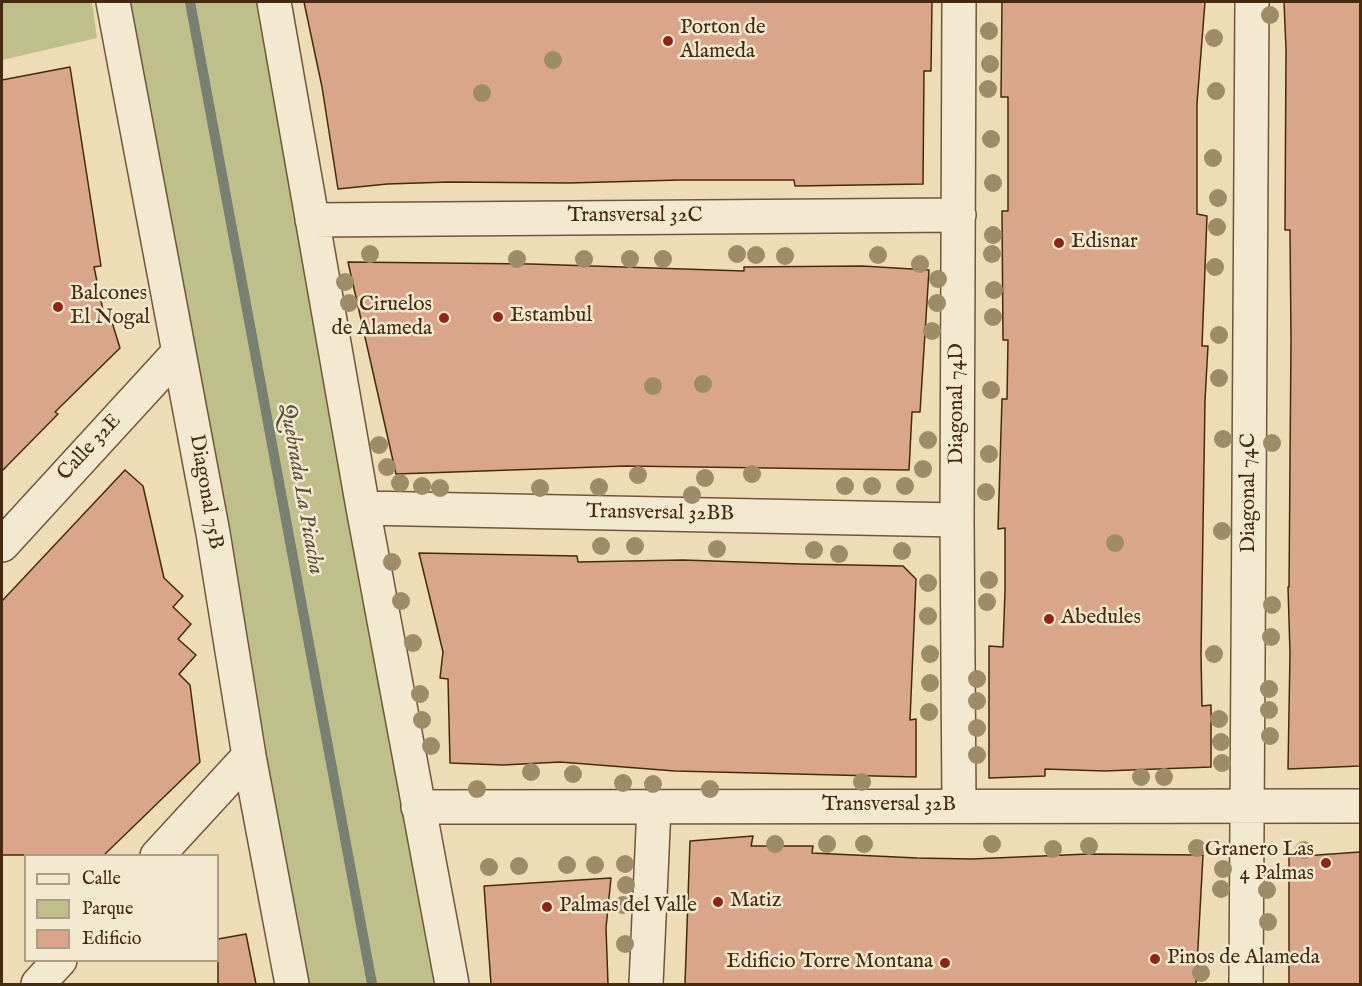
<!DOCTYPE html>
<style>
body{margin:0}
#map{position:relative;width:1362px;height:986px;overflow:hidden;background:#eddcb6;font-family:"IM FELL English",serif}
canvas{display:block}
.frame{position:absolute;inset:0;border:3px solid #462a10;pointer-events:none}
.legend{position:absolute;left:24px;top:854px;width:195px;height:108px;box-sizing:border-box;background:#f3e8d0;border:2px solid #ae9c83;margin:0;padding:8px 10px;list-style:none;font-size:18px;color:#462a10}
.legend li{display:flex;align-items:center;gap:12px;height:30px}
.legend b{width:30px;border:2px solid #ae9c83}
</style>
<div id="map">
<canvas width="1362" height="986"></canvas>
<div class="frame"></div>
<ul class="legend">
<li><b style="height:8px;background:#f3e8d0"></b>Calle</li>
<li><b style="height:16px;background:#bebf8a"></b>Parque</li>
<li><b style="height:16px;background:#d9a689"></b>Edificio</li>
</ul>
</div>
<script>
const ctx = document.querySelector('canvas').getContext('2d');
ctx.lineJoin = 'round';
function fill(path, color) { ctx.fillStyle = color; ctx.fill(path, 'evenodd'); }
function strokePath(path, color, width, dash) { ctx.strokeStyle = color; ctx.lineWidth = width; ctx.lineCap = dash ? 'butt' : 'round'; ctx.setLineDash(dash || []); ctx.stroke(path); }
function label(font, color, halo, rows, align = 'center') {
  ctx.font = font + ' "IM FELL English",serif'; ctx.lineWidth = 5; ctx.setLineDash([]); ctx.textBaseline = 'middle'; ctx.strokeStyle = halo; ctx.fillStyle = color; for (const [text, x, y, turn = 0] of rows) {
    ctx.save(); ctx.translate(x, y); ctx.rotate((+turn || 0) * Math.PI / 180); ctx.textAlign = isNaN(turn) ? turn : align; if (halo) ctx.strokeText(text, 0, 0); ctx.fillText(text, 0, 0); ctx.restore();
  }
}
const green = new Path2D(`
 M 2,2 L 92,2 L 97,38 L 2,60 Z
 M 113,2 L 274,2 L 452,984 L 292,984 Z`);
const stream = new Path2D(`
 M 190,2 L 372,984`);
const building = new Path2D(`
 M 304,2 L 932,2 L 931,71 L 924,71 L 923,184 L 795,186 L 794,180 L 680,180 L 569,183 L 449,182 L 387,184 L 338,189 L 322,87 Z
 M 1002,2 L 1205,2 L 1197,103 L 1197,214 L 1207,216 L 1202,346 L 1208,346 L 1205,400 L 1201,655 L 1202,706 L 1211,705 L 1211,767 L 1104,771 L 1045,769 L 1045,776 L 989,778 L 989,646 L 1003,647 L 1005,591 L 1005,528 L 998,529 L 1002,399 L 1007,399 L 1008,340 L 1003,340 L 1002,211 L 1008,211 L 1008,97 L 1001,97 Z
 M 1284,2 L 1360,2 L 1360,766 L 1288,769 L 1290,653 L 1288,587 L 1289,587 L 1291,340 L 1290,230 L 1285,230 L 1286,49 Z
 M 70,67 L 101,266 L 94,267 L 105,320 L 111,319 L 120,348 L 55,412 L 58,414 L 2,471 L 2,80 Z
 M 348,262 L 531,264 L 744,271 L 744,267 L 862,266 L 929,270 L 920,412 L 912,412 L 909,470 L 626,466 L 396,474 Z
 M 125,470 L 143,486 L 164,578 L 183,596 L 173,607 L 191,624 L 178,639 L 196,655 L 179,674 L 190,685 L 200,762 L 104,855 L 2,855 L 2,601 Z
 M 419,553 L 577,556 L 578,562 L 683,560 L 800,564 L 903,566 L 916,579 L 910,720 L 916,719 L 916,777 L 675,771 L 560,762 L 503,765 L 450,763 L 448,679 L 440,678 L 443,652 Z
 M 753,836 L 751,846 L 813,846 L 812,853 L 917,858 L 972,859 L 1088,854 L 1203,855 L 1196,984 L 685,984 L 690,841 Z
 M 1360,852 L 1360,984 L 1289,984 L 1289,857 Z
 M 611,878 L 606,928 L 608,984 L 491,984 L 484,886 Z
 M 246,934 L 256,984 L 218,984 L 218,939 Z`);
const minor = new Path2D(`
 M 113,2 L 213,533 L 249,756 L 292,984
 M 274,2 L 363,508 L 452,984
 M 959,2 L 957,520 L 959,806
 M 312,220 L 959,215
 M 363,508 L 957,520
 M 2,545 L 179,352
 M 418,807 L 1360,806
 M 157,856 L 249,756
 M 38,984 L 60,960
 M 646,984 L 654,807
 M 1246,984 L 1252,2`);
const trees = [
 [1270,15],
 [989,31],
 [1214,38],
 [553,60],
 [990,64],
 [988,89],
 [1216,91],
 [482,93],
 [991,139],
 [1213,158],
 [993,183],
 [1218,198],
 [1217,227],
 [993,235],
 [370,254],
 [737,254],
 [992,254],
 [756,255],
 [878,255],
 [785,256],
 [517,259],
 [584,259],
 [630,259],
 [663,259],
 [920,264],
 [1215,267],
 [938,279],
 [345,282],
 [994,290],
 [349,303],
 [937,303],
 [993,317],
 [932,331],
 [1219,335],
 [1219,378],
 [703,384],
 [653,386],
 [991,390],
 [1223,439],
 [928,440],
 [1272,443],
 [379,445],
 [989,454],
 [387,467],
 [923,469],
 [752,474],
 [638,475],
 [705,478],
 [400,483],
 [422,486],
 [845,486],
 [872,486],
 [905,486],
 [599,487],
 [440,488],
 [540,488],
 [986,492],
 [692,495],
 [1222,531],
 [1115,543],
 [601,546],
 [635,546],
 [717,549],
 [814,550],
 [902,551],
 [839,554],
 [392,562],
 [989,580],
 [928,583],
 [401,601],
 [987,602],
 [1272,605],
 [928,616],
 [1271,637],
 [413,643],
 [930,654],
 [1214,654],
 [977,679],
 [930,683],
 [1269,689],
 [420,694],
 [977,701],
 [1269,710],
 [929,712],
 [1219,719],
 [422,720],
 [977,728],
 [1270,736],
 [1221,742],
 [431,746],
 [977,755],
 [1222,763],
 [531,772],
 [573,774],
 [1141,777],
 [1164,777],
 [862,782],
 [623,783],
 [653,784],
 [477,789],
 [710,789],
 [775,844],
 [827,844],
 [864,844],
 [992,844],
 [1089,846],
 [1197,848],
 [1053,849],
 [1304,850],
 [625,864],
 [567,865],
 [595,865],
 [519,866],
 [489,867],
 [1223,869],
 [626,885],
 [1221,889],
 [1267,890],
 [623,905],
 [1268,922],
 [625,944],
 [1201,973]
];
const markers = [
 [668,41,6,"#8f2418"],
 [1059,243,6,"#8f2418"],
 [58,307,6,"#8f2418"],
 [498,317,6,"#8f2418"],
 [444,318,6,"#8f2418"],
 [1049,619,6,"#8f2418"],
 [1326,863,6,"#8f2418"],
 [718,902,6,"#8f2418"],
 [547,907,6,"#8f2418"],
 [1155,959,6,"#8f2418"],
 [945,963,6,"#8f2418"]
];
const poiNames = [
 ["Porton de",680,29],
 ["Alameda",680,53],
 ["Edisnar",1071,243],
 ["Balcones",70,295],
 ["El Nogal",70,319],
 ["Ciruelos",432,306,"right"],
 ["de Alameda",432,330,"right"],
 ["Estambul",510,317],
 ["Abedules",1061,619],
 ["Granero Las",1314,851,"right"],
 ["4 Palmas",1314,875,"right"],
 ["Matiz",730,902],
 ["Palmas del Valle",559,907],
 ["Pinos de Alameda",1167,959],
 ["Edificio Torre Montana",933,963,"right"]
];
const streetNames = [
 ["Transversal 32C",635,217],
 ["Diagonal 74D",958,404,-90],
 ["Calle 32E",90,448,-47],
 ["Diagonal 75B",205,492,80],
 ["Diagonal 74C",1250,493,-90],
 ["Transversal 32BB",660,514,1],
 ["Transversal 32B",889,806]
];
const waterNames = [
 ["Quebrada La Picacha",300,489,80]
];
fill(green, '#bebf8a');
strokePath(stream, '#788072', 10);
fill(building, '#d9a689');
strokePath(building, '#462a10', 1.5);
strokePath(minor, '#70563a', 36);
strokePath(minor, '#f3e8d0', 33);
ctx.fillStyle = '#9e8b68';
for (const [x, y] of trees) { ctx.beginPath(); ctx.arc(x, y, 9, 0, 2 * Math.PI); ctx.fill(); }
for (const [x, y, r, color] of markers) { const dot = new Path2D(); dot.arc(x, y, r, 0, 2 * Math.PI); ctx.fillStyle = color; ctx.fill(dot); strokePath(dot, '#f3e8d0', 2); }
label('21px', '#462a10', '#f3e8d0', poiNames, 'left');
label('21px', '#462a10', '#f3e8d0', streetNames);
label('italic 22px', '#5b4e39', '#f3e8d0', waterNames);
</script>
